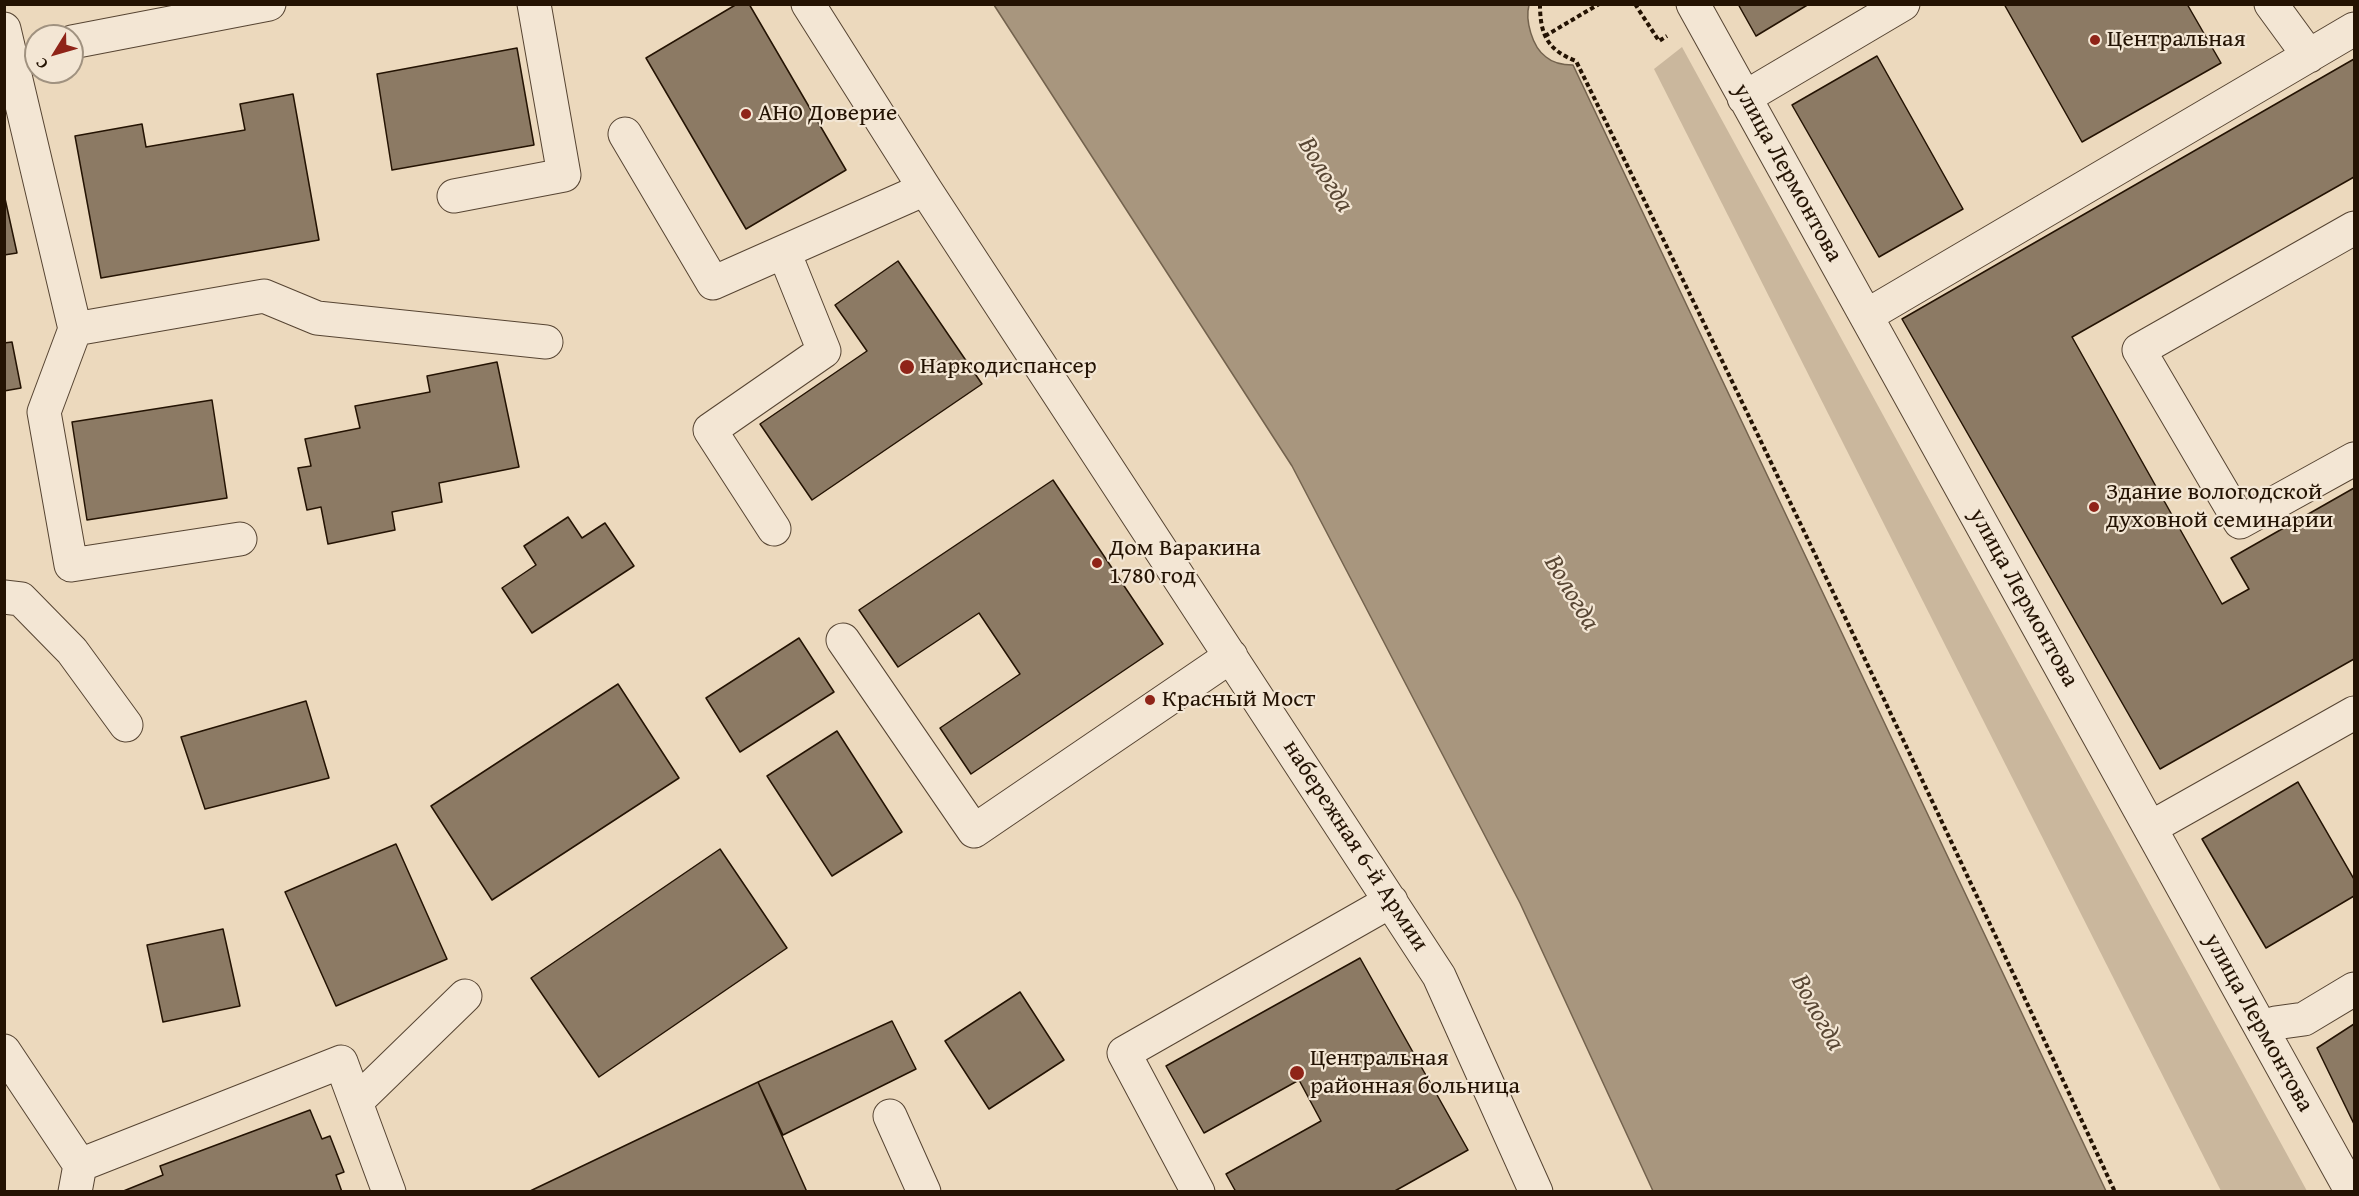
<!DOCTYPE html>
<meta charset="utf-8">
<style>
body{margin:0}
#map{position:relative;width:2359px;height:1196px;overflow:hidden;background:#ecd9bd;font-family:"Gentium Book Plus",serif}
canvas{display:block}
.frame{position:absolute;inset:0;border:6px solid #241303;pointer-events:none}
.north{position:absolute;left:24px;top:24px;width:60px;height:60px;box-sizing:border-box;background:#f3e6d4;border:2px solid #a09280;border-radius:50%;rotate:233deg;font-size:16px;font-weight:700;line-height:24px;text-align:center;color:#241303}
.north::after{content:'';display:block;margin:auto;width:21px;height:27px;background:#8f2418;clip-path:polygon(50% 0,100% 100%,50% 72%,0 100%)}
</style>
<div id="map">
<canvas width="2359" height="1196"></canvas>
<div class="frame"></div>
<div class="north">С</div>
</div>
<script>
const ctx = document.querySelector('canvas').getContext('2d');
ctx.lineJoin = 'round';
function fill(path, color) { ctx.fillStyle = color; ctx.fill(path, 'evenodd'); }
function strokePath(path, color, width, dash) { ctx.strokeStyle = color; ctx.lineWidth = width; ctx.lineCap = dash ? 'butt' : 'round'; ctx.setLineDash(dash || []); ctx.stroke(path); }
function label(font, color, halo, rows, align = 'center') {
  ctx.font = font + ' "Gentium Book Plus",serif'; ctx.lineWidth = 4.5; ctx.setLineDash([]); ctx.textBaseline = 'middle'; ctx.strokeStyle = halo; ctx.fillStyle = color; for (const [text, x, y, turn = 0] of rows) {
    ctx.save(); ctx.translate(x, y); ctx.rotate((+turn || 0) * Math.PI / 180); ctx.textAlign = isNaN(turn) ? turn : align; if (halo) ctx.strokeText(text, 0, 0); ctx.fillText(text, 0, 0); ctx.restore();
  }
}
const green = new Path2D(`
 M 1682,47 L 2307,1191 L 2221,1191 L 1654,69 Z`);
const water = new Path2D(`
 M 994,5 L 1529,5 C 1525,20 1532,47 1546,57 C 1553,63 1563,65 1573,65 L 2106,1191 L 1653,1191 L 1520,903 L 1292,466 Z`);
const building = new Path2D(`
 M 737,4 L 749,4 L 846,170 L 746,229 L 646,58 Z
 M 1738,4 L 1809,4 L 1756,36 Z
 M 2004,4 L 2187,4 L 2221,63 L 2082,142 Z
 M 517,48 L 534,145 L 392,170 L 377,74 Z
 M 1877,56 L 1963,209 L 1879,257 L 1792,105 Z
 M 2354,59 L 2354,177 L 2072,337 L 2222,604 L 2249,589 L 2231,558 L 2354,488 L 2354,659 L 2160,769 L 1902,319 Z
 M 293,94 L 319,240 L 101,278 L 75,136 L 142,124 L 146,147 L 245,130 L 240,104 Z
 M 4,194 L 17,253 L 4,255 Z
 M 898,261 L 982,384 L 812,500 L 760,424 L 867,351 L 835,305 Z
 M 12,342 L 21,388 L 4,391 L 4,343 Z
 M 497,362 L 519,467 L 439,483 L 442,502 L 392,512 L 395,530 L 328,544 L 321,507 L 307,510 L 298,468 L 311,466 L 305,439 L 360,428 L 355,406 L 430,392 L 427,376 Z
 M 212,400 L 227,498 L 87,520 L 72,422 Z
 M 1053,480 L 1163,644 L 971,774 L 940,728 L 1020,674 L 979,613 L 898,667 L 859,610 Z
 M 568,517 L 582,538 L 605,523 L 634,566 L 532,633 L 502,588 L 536,565 L 524,546 Z
 M 799,638 L 834,692 L 740,752 L 706,698 Z
 M 618,684 L 679,778 L 492,900 L 431,806 Z
 M 306,701 L 329,778 L 205,809 L 181,737 Z
 M 837,731 L 902,832 L 832,876 L 767,776 Z
 M 2298,782 L 2354,879 L 2354,896 L 2266,948 L 2202,839 Z
 M 396,844 L 447,959 L 336,1006 L 285,892 Z
 M 720,849 L 787,948 L 599,1077 L 531,978 Z
 M 223,929 L 240,1006 L 163,1022 L 147,945 Z
 M 1360,958 L 1468,1150 L 1393,1192 L 1236,1192 L 1226,1174 L 1321,1121 L 1299,1080 L 1204,1133 L 1166,1066 Z
 M 1020,992 L 1064,1060 L 989,1109 L 945,1041 Z
 M 892,1021 L 916,1069 L 783,1135 L 758,1082 Z
 M 2354,1024 L 2354,1124 L 2317,1048 Z
 M 758,1082 L 807,1192 L 528,1192 Z
 M 310,1110 L 322,1139 L 330,1136 L 344,1172 L 336,1175 L 342,1192 L 121,1192 L 163,1175 L 160,1166 Z`);
const path = new Path2D(`
 M 1540,4 C 1540,34 1547,50 1576,61 C 1760,435 1939,813 2115,1192
 M 1635,4 L 1659,41 L 1667,36
 M 1545,36 L 1599,4`);
const minor = new Path2D(`
 M 808,4 L 925,189 L 1439,976 L 1536,1192
 M 1693,4 L 2352,1192
 M 2271,4 L 2309,56
 M 4,29 L 75,329 L 264,296 L 317,318 L 546,342
 M 72,42 L 269,4
 M 1744,98 L 1903,4
 M 625,134 L 713,283 L 925,189
 M 454,196 L 564,175 L 534,4
 M 2354,228 L 2139,350 L 2240,522 L 2354,459
 M 1866,316 L 2354,29
 M 75,329 L 44,412 L 71,565 L 240,539
 M 774,529 L 710,430 L 824,351 L 784,252
 M 4,597 L 21,599 L 72,651 L 126,725
 M 843,640 L 974,831 L 1231,656
 M 2150,828 L 2354,713
 M 2262,1030 L 2275,1023 L 2304,1019 L 2354,989
 M 4,1051 L 80,1165
 M 356,1102 L 465,996
 M 890,1116 L 924,1192
 M 75,1192 L 80,1165 L 341,1062 L 389,1192
 M 1198,1192 L 1124,1053 L 1391,901`);
const markers = [
 [2095,40,6,"#8f2418"],
 [746,114,6,"#8f2418"],
 [907,367,8,"#8f2418"],
 [2094,507,6,"#8f2418"],
 [1097,563,6,"#8f2418"],
 [1150,700,6,"#8f2418"],
 [1297,1073,8,"#8f2418"]
];
const poiNames = [
 ["Центральная",2107,40],
 ["АНО Доверие",758,114],
 ["Наркодиспансер",920,367],
 ["Здание вологодской",2106,493],
 ["духовной семинарии",2106,521],
 ["Дом Варакина",1109,549],
 ["1780 год",1109,577],
 ["Красный Мост",1162,700],
 ["Центральная",1310,1059],
 ["районная больница",1310,1087]
];
const streetNames = [
 ["улица Лермонтова",1787,173,61],
 ["улица Лермонтова",2023,598,61],
 ["набережная 6-й Армии",1355,846,57],
 ["улица Лермонтова",2258,1023,61]
];
const waterNames = [
 ["Вологда",1325,175,59],
 ["Вологда",1571,593,59],
 ["Вологда",1817,1013,61]
];
fill(green, '#cab79d');
fill(water, '#a8967e');
strokePath(water, '#73624d', 1.5);
fill(building, '#8c7a64');
strokePath(building, '#241303', 1.5);
strokePath(minor, '#564432', 35);
strokePath(path, '#241303', 4, [4.5, 3]);
strokePath(minor, '#f3e6d4', 33);
for (const [x, y, r, color] of markers) { const dot = new Path2D(); dot.arc(x, y, r, 0, 2 * Math.PI); ctx.fillStyle = color; ctx.fill(dot); strokePath(dot, '#f3e6d4', 2); }
label('24px', '#241303', '#f3e6d4', poiNames, 'left');
label('24px', '#241303', '#f3e6d4', streetNames);
label('italic 26px', '#594734', '#f3e6d4', waterNames);
</script>
